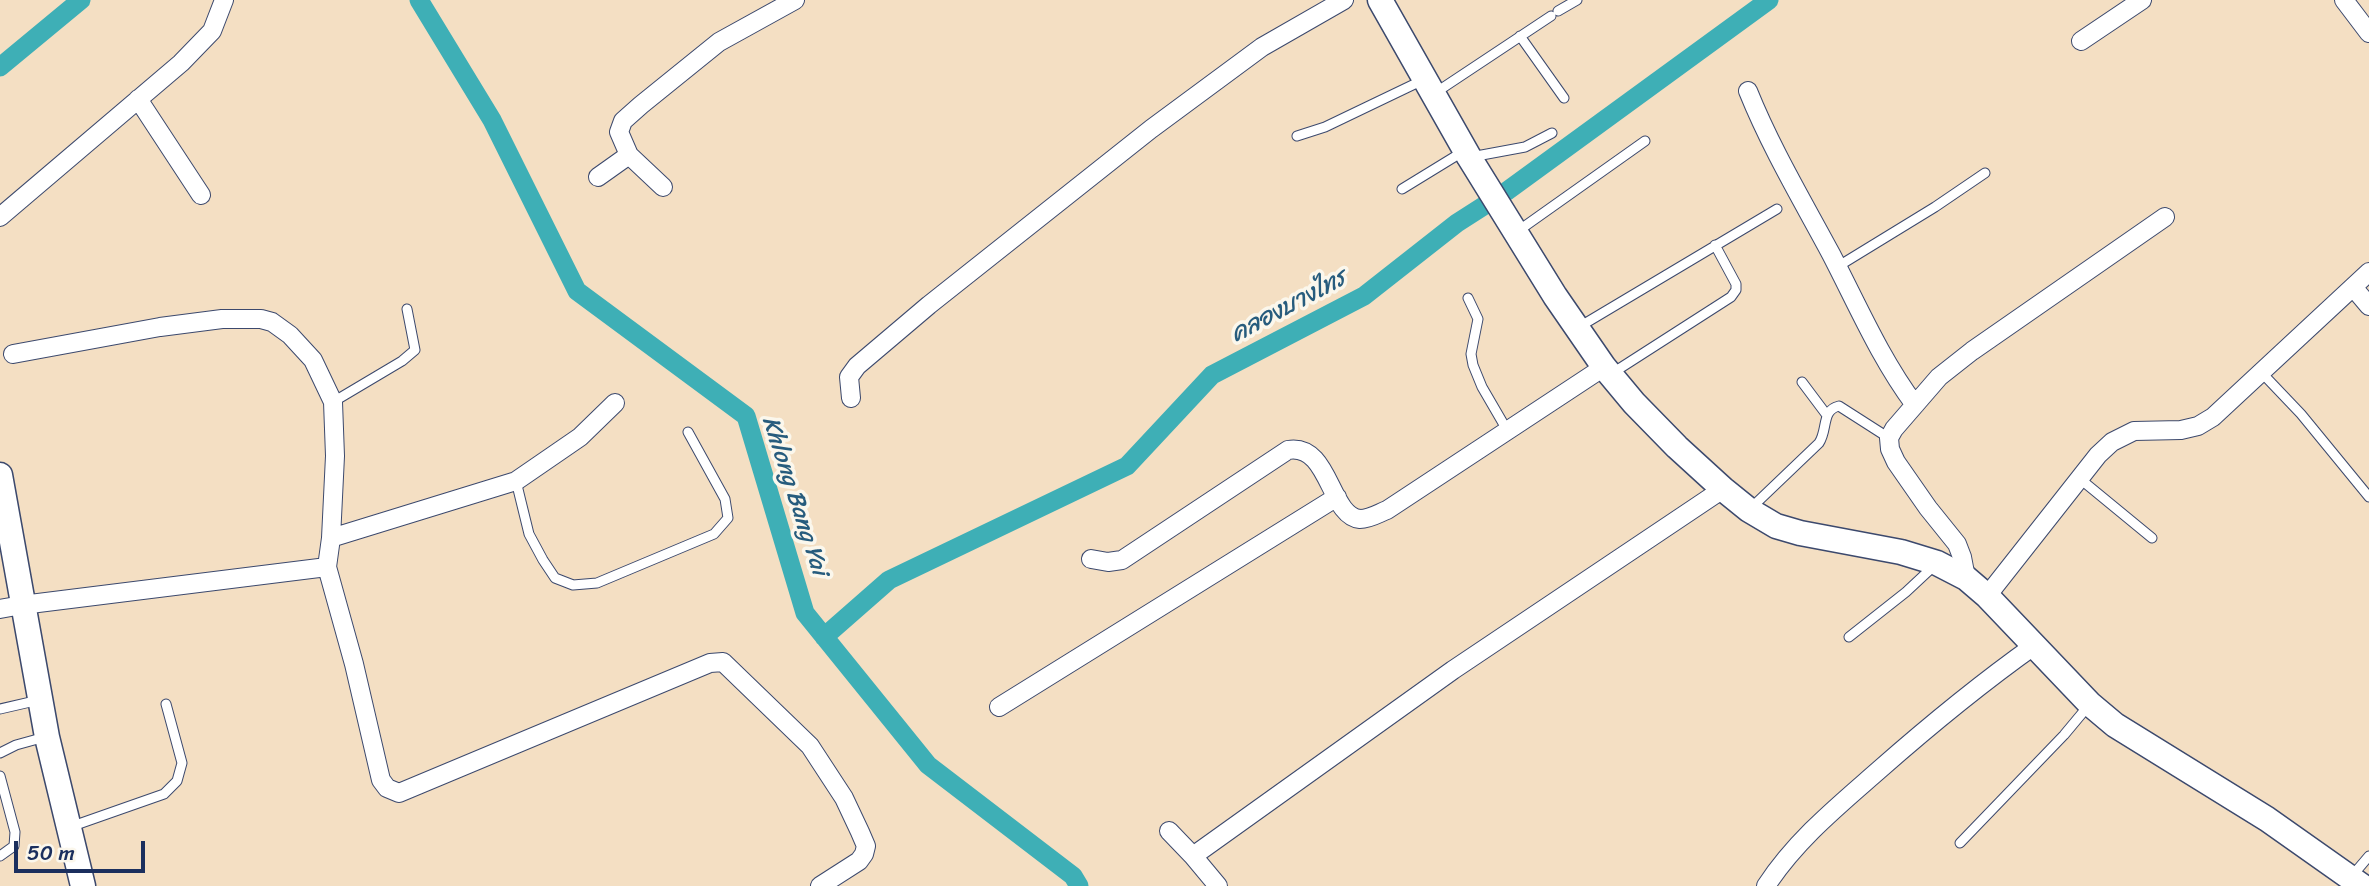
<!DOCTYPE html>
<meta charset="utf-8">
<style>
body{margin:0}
#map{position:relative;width:2369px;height:886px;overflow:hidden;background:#f4dfc3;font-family:Sriracha,sans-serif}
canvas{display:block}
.scale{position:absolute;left:14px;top:841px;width:131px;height:32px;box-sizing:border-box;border:4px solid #1b2f5e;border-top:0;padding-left:9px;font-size:21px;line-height:24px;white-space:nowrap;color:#1b2f5e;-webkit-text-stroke:5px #fbf7ec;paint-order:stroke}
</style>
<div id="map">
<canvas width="2369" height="886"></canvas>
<div class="scale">50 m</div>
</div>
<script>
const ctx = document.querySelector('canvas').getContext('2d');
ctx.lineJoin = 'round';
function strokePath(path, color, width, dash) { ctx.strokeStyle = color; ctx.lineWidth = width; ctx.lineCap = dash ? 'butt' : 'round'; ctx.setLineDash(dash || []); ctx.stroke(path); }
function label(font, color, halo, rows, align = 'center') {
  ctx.font = font + ' Sriracha,"Playpen Sans Thai",sans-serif'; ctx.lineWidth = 7; ctx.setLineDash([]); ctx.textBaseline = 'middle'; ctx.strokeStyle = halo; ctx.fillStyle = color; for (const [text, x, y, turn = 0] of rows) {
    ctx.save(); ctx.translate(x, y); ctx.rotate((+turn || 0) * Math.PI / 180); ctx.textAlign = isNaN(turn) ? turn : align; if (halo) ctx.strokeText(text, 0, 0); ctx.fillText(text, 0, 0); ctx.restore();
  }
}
const canal = new Path2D(`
 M 419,0 L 492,120 L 577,291 L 746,416 L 805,613 L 928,765 L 1073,876 L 1079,886
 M 0,67 L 81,0
 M 824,637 L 889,580 L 1127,466 L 1212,375 L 1364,296 L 1457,223 L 1507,191 L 1769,0`);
const lane = new Path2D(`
 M 1558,11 L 1577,0
 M 1520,36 L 1564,98
 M 1435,93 L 1551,16
 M 1297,136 L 1325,127 L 1423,80
 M 1471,157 L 1525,147 L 1552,133
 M 1402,189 L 1464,151
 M 1518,231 L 1645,141
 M 1837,267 L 1935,207 L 1985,173
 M 1468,298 L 1478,319 L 1471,354 L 1473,365 L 1482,387 L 1507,430
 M 1579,327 L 1777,209
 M 2261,372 L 2301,414 L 2369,497
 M 1611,374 L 1731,297 L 1736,290 L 1736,284 L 1715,245
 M 1802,382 L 1826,414
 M 333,402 L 402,361 L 415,350 L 407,309
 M 2079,478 L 2152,538
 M 516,481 L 529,534 L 543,560 L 555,578 L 573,585 L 597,583 L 714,534 L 728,518 L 725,499 L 688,432
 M 1751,508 L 1819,443 C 1828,430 1821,410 1839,406 L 1889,438
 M 1849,637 L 1906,592 L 1936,564
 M 0,709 L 39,700
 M 0,753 L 16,745 L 45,737
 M 0,776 L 15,832 L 14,846 L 0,856
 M 70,827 L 164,794 L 177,781 L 182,763 L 166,704
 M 1960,843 L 2064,735 L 2089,705
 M 2352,876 L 2369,856`);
const street = new Path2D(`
 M 2344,0 L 2369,33
 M 2081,41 L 2142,0
 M 1748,91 C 1771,148 1802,200 1831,254 C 1858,306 1880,358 1915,405
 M 138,99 L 201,195
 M 629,155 L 663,187
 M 598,177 L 629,155 L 619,132 L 623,121 L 641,105 L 719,42 L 795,0
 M 0,217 L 181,63 L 212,31 L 224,0
 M 2353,287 L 2369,306
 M 13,354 L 160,327 L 222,319 L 261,319 L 272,322 L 290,335 L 313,360 L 333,402 L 335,456 L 331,538 L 327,567 L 354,664 L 381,780 L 387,788 L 399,793 L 710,663 L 723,662 L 810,746 L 844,798 L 860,832 L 866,846 L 864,854 L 859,861 L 820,886
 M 851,398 L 849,377 L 857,366 L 929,305 L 1151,129 L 1262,47 L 1344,0
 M 331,538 L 516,481 L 580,437 L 615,403
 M 1091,559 L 1108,562 L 1122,560 L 1288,450 C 1330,443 1329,516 1360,519 C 1370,519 1379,513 1387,510 L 1604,367
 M 1966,578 L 1962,557 L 1957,544 L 1928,508 L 1896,462 L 1890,449 L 1889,438 L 1894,429 L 1939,377 L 1972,351 L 2165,217
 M 1987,596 L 2098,455 L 2112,442 L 2134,431 L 2181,430 L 2198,426 L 2213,417 L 2369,272
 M 0,609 L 22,605 L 327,567
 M 999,707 L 1337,497
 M 1169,831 L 1193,856 L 1453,670 L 1723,489
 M 1193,856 L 1218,886
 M 1766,886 C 1796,840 1838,806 1879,770 C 1929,726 1980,684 2035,645`);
const secondary = new Path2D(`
 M 1380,0 L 1469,157 L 1555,296 L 1604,367 L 1634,403 L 1677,447 L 1723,489 L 1749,510 L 1776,526 L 1800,533 L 1901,552 L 1937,563 L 1966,578 L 1987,596 L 2090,704 L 2115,725 L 2267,819 L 2362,886
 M 0,475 L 47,737 L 83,886`);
const waterNames = [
 ["คลองบางไทร",1289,307,-28],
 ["Khlong Bang Yai",794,496,72]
];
strokePath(canal, '#3eafb6', 19);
strokePath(lane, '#3c496d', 11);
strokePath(street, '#3c496d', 20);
strokePath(secondary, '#3c496d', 27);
strokePath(lane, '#fff', 9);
strokePath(street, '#fff', 18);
strokePath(secondary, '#fff', 24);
label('italic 24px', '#275c7d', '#fbf7ec', waterNames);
</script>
